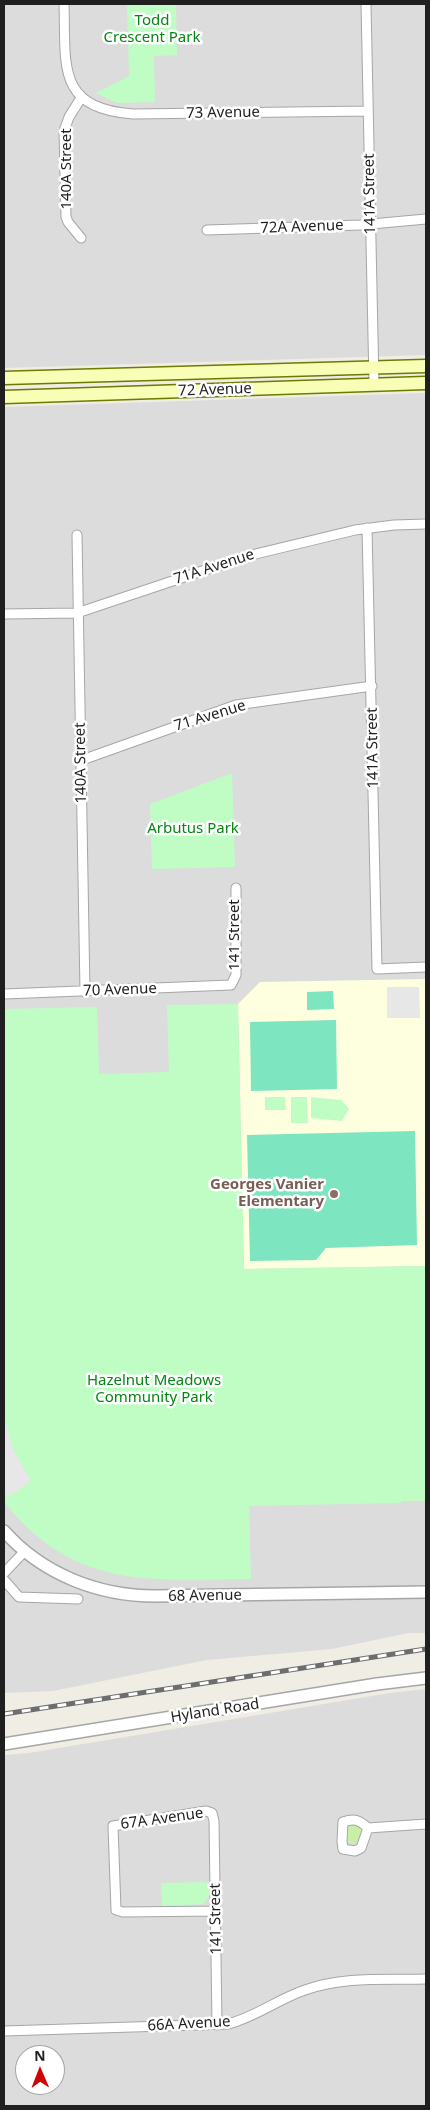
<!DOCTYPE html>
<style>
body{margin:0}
#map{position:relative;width:430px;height:2110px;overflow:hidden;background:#f0ede4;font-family:"Noto Sans",sans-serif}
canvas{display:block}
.frame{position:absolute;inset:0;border:5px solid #1f1f1f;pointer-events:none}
.north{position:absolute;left:15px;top:2045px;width:50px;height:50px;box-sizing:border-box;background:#fff;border:1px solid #a5a5a5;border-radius:50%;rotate:359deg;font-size:14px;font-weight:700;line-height:20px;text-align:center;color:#1f1f1f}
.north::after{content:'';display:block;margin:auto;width:18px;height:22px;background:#ce0500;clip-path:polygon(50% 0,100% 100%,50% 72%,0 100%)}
</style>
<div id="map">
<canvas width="430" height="2110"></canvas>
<div class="frame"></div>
<div class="north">N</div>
</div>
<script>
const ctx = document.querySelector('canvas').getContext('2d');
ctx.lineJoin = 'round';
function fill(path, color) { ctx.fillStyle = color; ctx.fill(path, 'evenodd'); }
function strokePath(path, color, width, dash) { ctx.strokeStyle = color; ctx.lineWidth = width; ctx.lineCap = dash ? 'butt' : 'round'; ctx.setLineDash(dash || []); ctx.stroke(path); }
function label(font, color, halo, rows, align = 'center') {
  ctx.font = font + ' "Noto Sans",sans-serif'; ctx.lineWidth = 5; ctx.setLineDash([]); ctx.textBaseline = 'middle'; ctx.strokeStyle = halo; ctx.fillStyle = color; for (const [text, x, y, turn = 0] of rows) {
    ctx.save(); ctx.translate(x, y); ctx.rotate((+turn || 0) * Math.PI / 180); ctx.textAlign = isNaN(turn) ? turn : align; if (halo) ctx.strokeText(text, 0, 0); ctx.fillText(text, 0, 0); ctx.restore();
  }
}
const residential = new Path2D(`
 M 4,4 L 426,4 L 426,355 L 4,368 Z
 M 426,393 L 426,1633 L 408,1633 L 332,1649 L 207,1660 L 53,1691 L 4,1693 L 4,407 Z
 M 426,1689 L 426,2106 L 4,2106 L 4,1755 L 29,1753 L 390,1693 ZM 25,2055 L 55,2055 L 55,2085 L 25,2085 Z`);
const education = new Path2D(`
 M 426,979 L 425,1266 L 244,1269 L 238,1004 L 260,982 Z`);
const grass = new Path2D(`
 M344 1834a9 9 0 1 1 18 0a9 9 0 1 1-18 0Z`);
const park = new Path2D(`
 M 127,4 L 176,4 L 177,55 L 154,56 L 155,102 L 117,103 L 96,93 L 129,76 Z
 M 232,773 L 235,867 L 152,869 L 150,804 Z
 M 238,1004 L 244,1269 L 426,1266 L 426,1501 L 401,1501 L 401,1503 L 249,1506 L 251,1579 C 148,1580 75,1590 4,1502 L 4,1009 L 97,1007 L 99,1074 L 169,1072 L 167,1005 Z
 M 265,1097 L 285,1097 L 286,1110 L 265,1110 Z
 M 291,1097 L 307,1097 L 308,1123 L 291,1123 Z
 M 311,1097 L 341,1100 L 349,1109 L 342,1121 L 311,1118 Z
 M 210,1882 L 210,1895 L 204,1904 L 162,1906 L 161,1883 Z`);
const pitch = new Path2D(`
 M 333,991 L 334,1009 L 307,1010 L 307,992 Z
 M 336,1020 L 337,1089 L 251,1091 L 250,1022 Z
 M 415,1131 L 417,1245 L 326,1248 L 316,1260 L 250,1261 L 247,1135 Z`);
const parking = new Path2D(`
 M 387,987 L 419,987 L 420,1018 L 387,1018 Z
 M 4,1416 L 13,1449 L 31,1481 L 8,1497 L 4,1490 Z`);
const minor = new Path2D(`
 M 64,4 C 66,66 56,108 133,114 L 368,111
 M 366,4 L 374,384
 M 81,98 L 69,117 L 64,131 L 66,217 L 68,222 L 81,238
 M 207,230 L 360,225 L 426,219
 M 367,528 L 377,969 L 426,967
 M 77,535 L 85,992
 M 4,614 L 77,613 L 247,556 L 355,530 L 394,525 L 426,524
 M 82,760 L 236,705 L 372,686
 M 4,994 L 231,985 L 236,975 L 236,888
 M 4,1573 L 24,1552
 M 4,1580 L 19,1597 L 78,1599
 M 368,1828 L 361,1848 L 355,1851 L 343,1849 L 342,1841 L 343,1822 C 355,1818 359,1820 368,1828 L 426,1824
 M 217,1911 L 123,1912 L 116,1910 L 113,1826 L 206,1811 L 212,1813 L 214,1821 L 217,2025
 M 4,2031 L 228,2024 C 256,2017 278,1999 305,1990 C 343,1976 386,1980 426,1979`);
const tertiary = new Path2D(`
 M 4,1531 C 42,1574 98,1596 155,1596 L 426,1592
 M 4,1744 L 377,1684 L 426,1678`);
const secondary = new Path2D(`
 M 4,378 L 426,366
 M 4,397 L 426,383`);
const rail = new Path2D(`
 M 4,1714 L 426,1649`);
const markers = [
 [334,1194,5,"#8d6e63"]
];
const parkNames = [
 ["Todd",152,21],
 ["Crescent Park",152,38],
 ["Arbutus Park",193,829],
 ["Hazelnut Meadows",154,1381],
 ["Community Park",154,1398]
];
const streetNames = [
 ["73 Avenue",223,113,-1],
 ["140A Street",67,169,-90],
 ["141A Street",370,194,-91],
 ["72A Avenue",302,227,-2],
 ["72 Avenue",215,390,-2],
 ["71A Avenue",214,567,-18],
 ["71 Avenue",210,716,-17],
 ["141A Street",373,748,-91],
 ["140A Street",81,763,-91],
 ["141 Street",235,935,-90],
 ["70 Avenue",120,990,-2],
 ["68 Avenue",205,1596,-1],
 ["Hyland Road",215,1711,-9],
 ["67A Avenue",162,1819,-8],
 ["141 Street",216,1919,-91],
 ["66A Avenue",189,2024,-3]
];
const educationNames = [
 ["Georges Vanier",324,1185],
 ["Elementary",324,1202]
];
fill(residential, '#dddcdc');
fill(education, '#feffdf');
fill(grass, '#c8eea7');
fill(park, '#bffdc5');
fill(pitch, '#7de5bf');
fill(parking, '#e7e7e7');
strokePath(minor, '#a6a6a6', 11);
strokePath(tertiary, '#a6a6a6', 14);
strokePath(secondary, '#6c7c00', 15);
strokePath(minor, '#fff', 9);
strokePath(tertiary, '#fff', 11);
strokePath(secondary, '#f8feb5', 12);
strokePath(rail, '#6d6d6d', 5);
strokePath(rail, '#fff', 3, [9]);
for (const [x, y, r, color] of markers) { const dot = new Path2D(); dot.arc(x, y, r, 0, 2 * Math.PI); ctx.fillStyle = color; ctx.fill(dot); strokePath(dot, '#fff', 2); }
label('15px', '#048612', '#fff', parkNames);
label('15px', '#1f1f1f', '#fff', streetNames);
label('bold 15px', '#785e54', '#fff', educationNames, 'right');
</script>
